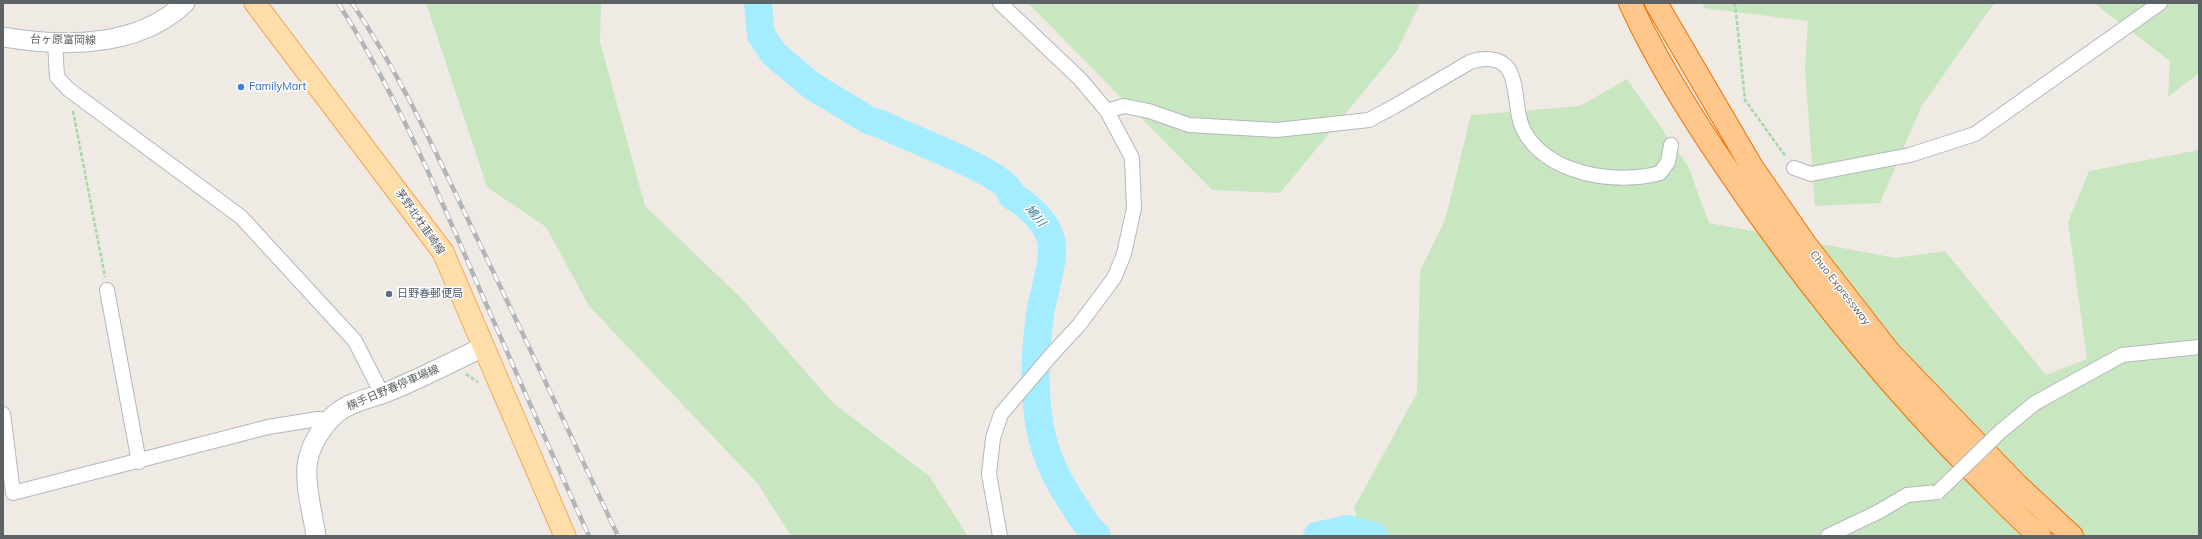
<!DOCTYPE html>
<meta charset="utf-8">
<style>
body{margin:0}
#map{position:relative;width:2202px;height:539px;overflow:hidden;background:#efeae4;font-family:Mulish,sans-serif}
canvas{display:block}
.frame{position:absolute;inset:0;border:4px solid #5c6265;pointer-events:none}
</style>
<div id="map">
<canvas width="2202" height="539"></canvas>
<div class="frame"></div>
</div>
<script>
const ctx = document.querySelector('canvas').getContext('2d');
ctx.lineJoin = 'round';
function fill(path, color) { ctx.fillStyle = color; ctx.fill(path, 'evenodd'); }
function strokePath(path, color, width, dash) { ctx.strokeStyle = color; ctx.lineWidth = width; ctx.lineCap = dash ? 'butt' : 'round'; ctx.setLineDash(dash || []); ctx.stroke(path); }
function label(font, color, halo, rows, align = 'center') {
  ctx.font = font + ' Mulish,"Noto Sans JP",sans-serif'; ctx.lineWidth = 3; ctx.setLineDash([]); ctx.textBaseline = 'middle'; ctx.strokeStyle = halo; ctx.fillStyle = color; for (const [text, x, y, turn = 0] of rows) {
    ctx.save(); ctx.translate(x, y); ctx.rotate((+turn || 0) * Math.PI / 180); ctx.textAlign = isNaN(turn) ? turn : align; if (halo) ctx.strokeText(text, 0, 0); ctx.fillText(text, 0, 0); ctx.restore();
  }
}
const green = new Path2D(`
 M 426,3 L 601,3 L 600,42 L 645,206 L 741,298 L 833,403 L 929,476 L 968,536 L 791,536 L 758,484 L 589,306 L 546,227 L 487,187 Z
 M 1028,3 L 1420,3 L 1397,51 L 1280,193 L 1212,190 Z
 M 1702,3 L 1997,3 L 1992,6 L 1921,107 L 1880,203 L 1815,206 L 1805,69 L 1808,21 L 1704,8 Z
 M 2094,3 L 2199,3 L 2199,73 L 2168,97 L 2170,61 Z
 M 1627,79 L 1688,166 L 1709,223 L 1896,258 L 1945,251 L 2046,375 L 2087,359 L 2068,222 L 2089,171 L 2199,150 L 2199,536 L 1362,536 L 1354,508 L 1417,393 L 1420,271 L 1445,220 L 1471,115 L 1580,106 Z`);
const river = new Path2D(`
 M 758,3 L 761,35 L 774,54 L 812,86 L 870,121 L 881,124 C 904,137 1008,172 1012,196 C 1029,205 1051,226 1052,246 C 1053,270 1043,292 1040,315 C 1034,358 1032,415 1048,456 C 1054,474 1065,492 1075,507 C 1082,517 1087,528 1097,536
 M 1317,536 L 1348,529 L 1374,536`);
const path = new Path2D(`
 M 1735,3 L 1745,100 L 1786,157
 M 73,111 L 105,277
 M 466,374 L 478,382`);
const minor = new Path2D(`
 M 1000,3 L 1080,79 L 1107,111 L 1132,158 L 1134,208 L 1124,254 L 1114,278 L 1079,325 L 1053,353 L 1001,414 L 993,438 L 989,474 L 1000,536
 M 55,42 L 57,77 L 68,89 L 241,217 L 355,341 L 382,394
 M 1107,111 L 1124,106 L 1149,111 L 1189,125 L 1277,130 L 1369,120 L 1395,106 L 1470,62 C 1482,58 1500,56 1509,70 C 1519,88 1514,112 1524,131 C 1548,175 1617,185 1660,173 L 1668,162 L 1671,145
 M 1794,168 L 1811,174 L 1910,155 L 1975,134 L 2160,3
 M 107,290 L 139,462
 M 3,414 L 13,493 L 268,427 L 318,419 L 329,420
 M 2001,431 L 2035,403 L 2122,355 L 2199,347
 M 1828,536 L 1878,512 L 1907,495 L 1938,492`);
const secondary = new Path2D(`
 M 3,37 C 63,47 138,48 185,3
 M 316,536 C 313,514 305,489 307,466 C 309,446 323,424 338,412 C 353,400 375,398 392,390 C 423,377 453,362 483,347`);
const primary = new Path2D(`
 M 255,3 L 443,252 L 565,536`);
const motorway = new Path2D(`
 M 1630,3 C 1664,77 1710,145 1757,212 C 1822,303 1893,390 1972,470 C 1994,492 2016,516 2040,536
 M 1656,3 L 1752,167 L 1806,245 L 1890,353 L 2016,484 L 2072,536`);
const rail = new Path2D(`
 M 338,3 C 396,93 438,192 480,290 C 516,372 552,455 589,536
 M 352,3 C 400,74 436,153 473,230 C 522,331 570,434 618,536`);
const minorBridge = new Path2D(`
 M 1938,492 L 2001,431`);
const markers = [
 [241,87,4,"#3f7fe0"],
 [389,294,4,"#5c6f8a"]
];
const streetNames = [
 ["台ヶ原富岡線",63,40,1],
 ["茅野北杜韮崎線",420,222,55],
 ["Chuo Expressway",1840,288,52],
 ["横手日野春停車場線",393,388,-23]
];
const shopNames = [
 ["FamilyMart",249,87]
];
const serviceNames = [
 ["日野春郵便局",397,294]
];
const waterNames = [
 ["鳩川",1035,216,49]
];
fill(green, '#c8e7c0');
strokePath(river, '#a4ecff', 28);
strokePath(minor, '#b4b8bb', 16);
strokePath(secondary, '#b3b9bc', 21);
strokePath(primary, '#f4a557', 23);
strokePath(motorway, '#f37000', 24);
strokePath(path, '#a3d9a5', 2.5, [4, 2]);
strokePath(minor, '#fff', 14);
strokePath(secondary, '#fff', 19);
strokePath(primary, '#ffdea9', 21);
strokePath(motorway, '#ffc78b', 22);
strokePath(rail, '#b3b4b5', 4.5);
strokePath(rail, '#fff', 3, [9]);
strokePath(minorBridge, '#b4b8bb', 16, []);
strokePath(minorBridge, '#fff', 14);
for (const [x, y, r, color] of markers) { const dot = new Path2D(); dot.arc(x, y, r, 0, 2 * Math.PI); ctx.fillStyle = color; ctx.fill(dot); strokePath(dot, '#fff', 1.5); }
label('11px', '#5c6265', '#fff', streetNames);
label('11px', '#366cbe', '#fff', shopNames, 'left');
label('11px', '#4e5e75', '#fff', serviceNames, 'left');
label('italic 12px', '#367c99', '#fff', waterNames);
</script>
